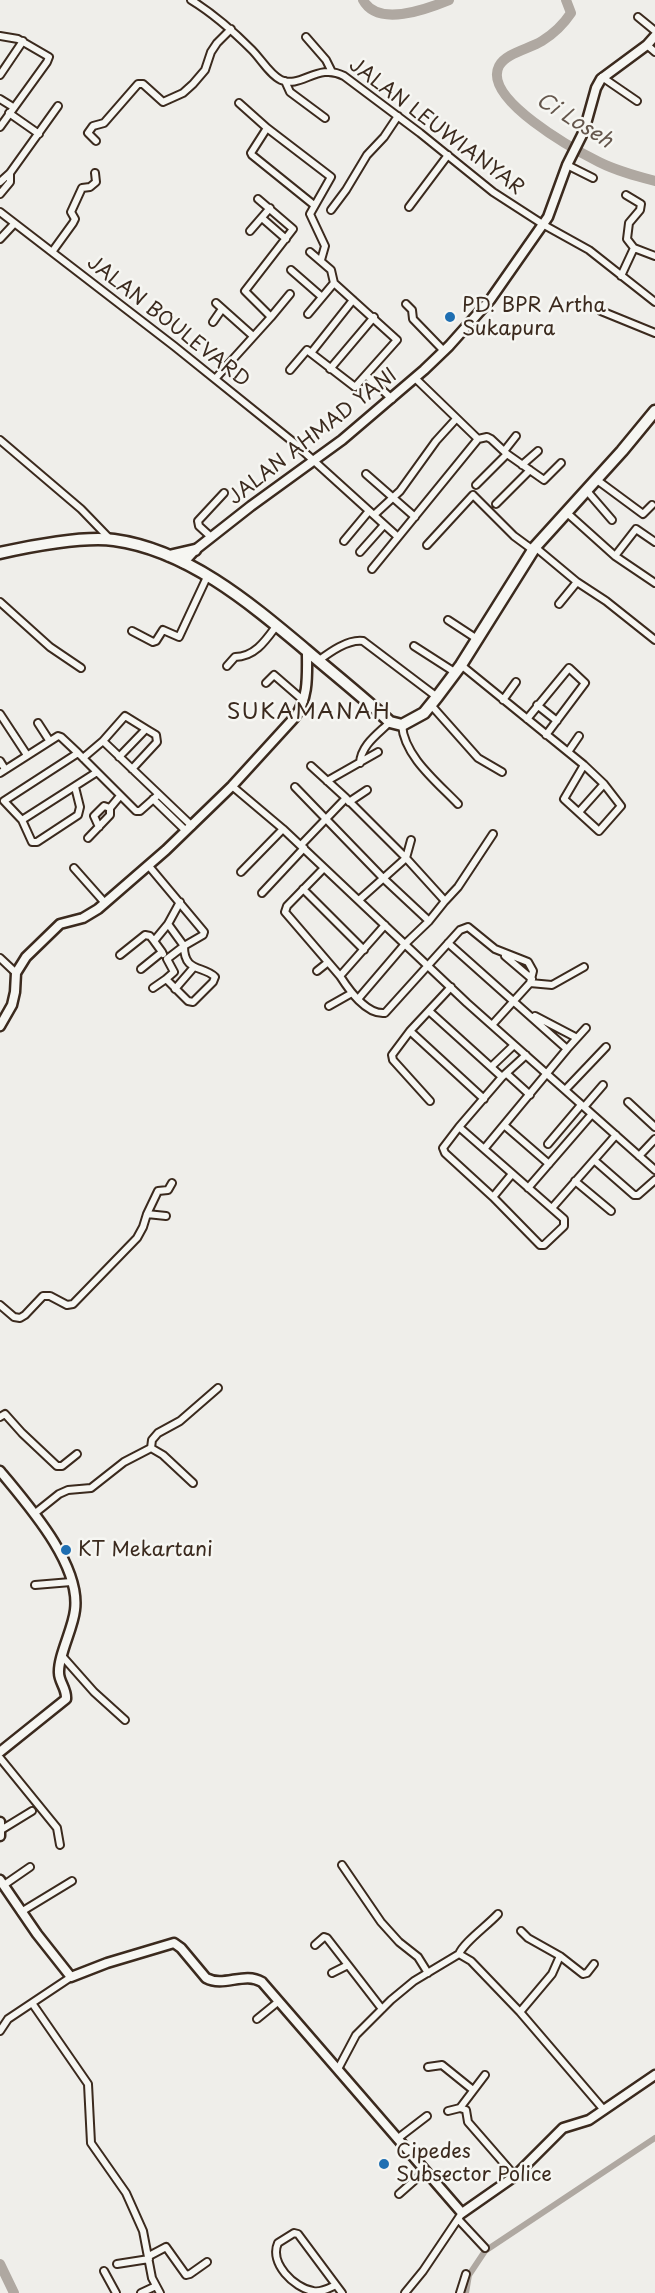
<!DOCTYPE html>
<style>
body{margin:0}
canvas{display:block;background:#efeeea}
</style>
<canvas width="655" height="2293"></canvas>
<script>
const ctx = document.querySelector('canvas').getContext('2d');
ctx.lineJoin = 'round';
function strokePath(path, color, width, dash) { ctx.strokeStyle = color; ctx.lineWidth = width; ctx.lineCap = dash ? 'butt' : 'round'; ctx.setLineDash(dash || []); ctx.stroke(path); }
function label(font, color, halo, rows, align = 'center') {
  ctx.font = font + ' "Playpen Sans",sans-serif'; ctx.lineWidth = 5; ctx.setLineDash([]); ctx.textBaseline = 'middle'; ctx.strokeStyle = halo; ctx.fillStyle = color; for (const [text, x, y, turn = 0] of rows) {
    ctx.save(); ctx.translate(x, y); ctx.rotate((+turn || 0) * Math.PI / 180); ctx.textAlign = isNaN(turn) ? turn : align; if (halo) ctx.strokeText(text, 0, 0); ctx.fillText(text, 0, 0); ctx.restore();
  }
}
const canal = new Path2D(`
 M 466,2293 L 469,2275 L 485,2251 L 655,2138`);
const river = new Path2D(`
 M 363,0 C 378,28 427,9 449,0
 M 566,0 L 571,13 C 563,25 555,33 542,41 C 529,49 506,53 499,66 C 482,99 575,150 599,162 C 617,171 636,176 655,181
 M 0,2264 L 14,2293`);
const street = new Path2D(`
 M 191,0 C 214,14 234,32 252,50 C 261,59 270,75 281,80 C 301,89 318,62 344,76 L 420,133 L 493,192 L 544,225 L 589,250 L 655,302
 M 638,17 L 655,31
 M 0,36 L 18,39 L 49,57 L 47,62 L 0,127
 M 306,37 L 326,60 L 331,70
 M 647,45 L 655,52
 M 0,75 L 23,41
 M 602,77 L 637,101
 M 285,81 L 290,92 L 325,118
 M 0,99 L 13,107
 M 239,103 L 267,128 L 331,177 L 310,214 L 325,246 L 321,260
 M 9,113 L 39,134
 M 267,128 L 251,153 L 252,155 L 314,205
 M 96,141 L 88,133 L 93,126 L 104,123 L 138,84 L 143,84 L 163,102 L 183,93 L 193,84 L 205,70 L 211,52 L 217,43 L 231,29
 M 567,165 L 593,178
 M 0,182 L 10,173 L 58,106
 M 0,194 L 10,182 L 10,173
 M 626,195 L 641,204 L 640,210 L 629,223 L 627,239 L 634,248 L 655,256
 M 409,207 L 448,155
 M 331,210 L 346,190 L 367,155 L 384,137 L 398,116
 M 0,212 L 174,346 L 292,441 L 398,537
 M 262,218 L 286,239
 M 250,231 L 270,208
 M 0,239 L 14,224
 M 52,252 L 73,223 L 75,219 L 71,212 L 82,188 L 90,187 L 96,182 L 95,173
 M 310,252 L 331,270 L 334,283
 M 291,270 L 322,297
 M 621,276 L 634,248
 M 216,303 L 253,336
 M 406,304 L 412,310 L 413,319 L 444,351
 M 601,311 L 655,333
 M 271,317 L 290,294
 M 213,322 L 222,309
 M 311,353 L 353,300
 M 330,369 L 374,317
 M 290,370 L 307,350 L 355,387 L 397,340 L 334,283 L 308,314
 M 367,376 L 392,399
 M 415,378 L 478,439
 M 215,379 L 271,317 L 245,291 L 293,229 L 258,199
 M 478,439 L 487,437 L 491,439 L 507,454 L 544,480 L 561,463
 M 0,440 L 81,509 L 110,539
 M 505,450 L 516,436
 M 522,465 L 538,451
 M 366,474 L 415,517
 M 597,480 L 643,514 L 652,505
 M 476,485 L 507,454
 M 587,491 L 612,520
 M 496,504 L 530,470
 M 566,512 L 615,556 L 655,583
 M 374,515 L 400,491 L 436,441 L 456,419
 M 211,537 L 199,526 L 198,521 L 224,493
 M 344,541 L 369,511
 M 427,545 L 473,495 L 514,536 L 533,550
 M 535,547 L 577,582 L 559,604
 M 360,552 L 384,525
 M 615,556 L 636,529 L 655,542
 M 372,569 L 478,439
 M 577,582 L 606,601 L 655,640
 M 0,602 L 50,647 L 81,668
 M 448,620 L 477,639
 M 132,631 L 153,642 L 156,641 L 163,630 L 179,637 L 207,577
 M 414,646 L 456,673
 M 318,661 C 330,652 348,639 363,641 L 437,697
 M 461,665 L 584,765 L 604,784 L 621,806 L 599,831 L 564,799 L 584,765
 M 227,666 L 235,657 C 255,657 266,640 277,625
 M 266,683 L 274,675 L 304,701
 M 503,700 L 516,682
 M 431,705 L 478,758 L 502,772
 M 537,705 L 557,721
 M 0,714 L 27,755
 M 527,719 L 569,668 L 585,683 L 546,735
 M 38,723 L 49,740
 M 402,725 C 404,756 437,782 458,804
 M 103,741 L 125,716 L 146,729 L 119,757
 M 568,752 L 579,736
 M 83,758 L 103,741 L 192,826
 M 0,761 L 5,769
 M 360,763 C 361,745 378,734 390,722
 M 132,769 L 157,742 L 156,735 L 146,729
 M 0,773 L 58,736 L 61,737 L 78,753
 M 327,781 L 378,752
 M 232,786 L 283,829 L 467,1003 L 655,1170
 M 75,787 L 80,807 L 78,815 L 37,842 L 32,842 L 22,820 L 97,772 L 136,811 L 140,811 L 158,795
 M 295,787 L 383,878 L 429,921 L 405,944 L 358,999
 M 346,798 L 406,858 L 359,900
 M 153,799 L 186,831
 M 349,802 L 367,790
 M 579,812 L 604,784
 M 22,820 L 4,801 L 78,753 L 97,772
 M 99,827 L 94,816 L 104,806 L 110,808
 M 88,838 L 110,815 L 110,808 L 120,796
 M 411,840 L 406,858 L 445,901 L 429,921
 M 301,845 L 346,798 L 311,766
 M 148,865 L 204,932 L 203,935 L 184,946 C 184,973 203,965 215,977 L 213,982 L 193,1002 L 188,1001 L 166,979 L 153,988
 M 74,868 L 105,903
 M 324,868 L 287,906 L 285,912 L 340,976 L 385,925
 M 241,872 L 283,829
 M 303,889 L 364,950
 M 262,893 L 304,848
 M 445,901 L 458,887 L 493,834
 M 448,943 L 567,1049 L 484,1149
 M 162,952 L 154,941 L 168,924 L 180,902
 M 120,955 L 145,935 L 150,936 L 154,941
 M 505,956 L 532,979
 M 0,958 L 16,973
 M 141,969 L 162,952 L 163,954
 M 317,971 L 327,963
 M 340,976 C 349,990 366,1015 385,1013 L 460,930 L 468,927 L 495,949 L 528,962 L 533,971 L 530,983 L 492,1025
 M 166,979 L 174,972 L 167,959 L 184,946 L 168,924
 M 530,983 L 552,985 L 584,967
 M 175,989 L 194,967
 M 329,1006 L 352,993
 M 429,1011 L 502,1077
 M 535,1016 L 577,1038
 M 410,1031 L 484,1099
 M 567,1049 L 586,1028
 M 491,1067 L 514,1045
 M 507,1074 L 530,1095
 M 566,1089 L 606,1047
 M 430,1101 L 393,1060 L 392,1055 L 410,1031 L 451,987
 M 628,1102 L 655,1127
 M 584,1107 L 603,1085
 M 504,1125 L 549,1164
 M 459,1127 L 564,1219 L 564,1226 L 544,1245 L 540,1245 L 493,1197 L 512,1174
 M 548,1144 L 581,1105
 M 639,1156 L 655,1139
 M 594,1160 L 634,1195 L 638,1195 L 655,1180
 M 575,1181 L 611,1211
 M 528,1188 L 592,1114
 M 493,1197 L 445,1153 L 443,1148 L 459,1127 L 502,1077 L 526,1055
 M 552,1208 L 616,1135
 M 147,1214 L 158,1191 L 168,1190 L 172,1183
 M 0,1305 L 14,1317 L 20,1318 L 25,1315 L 43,1296 L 50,1296 L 67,1305 L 73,1304 L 137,1238 L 143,1227 L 147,1214 L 166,1216
 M 0,1417 L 5,1414 L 22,1433 L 57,1466 L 62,1466 L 77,1454
 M 151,1448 L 152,1440 L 158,1433 L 180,1421 L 218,1388
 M 34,1514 L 59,1494 L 68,1490 L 91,1488 L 124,1462 L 151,1448 L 163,1455 L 193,1483
 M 35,1585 L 71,1582
 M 63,1657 L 94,1692 L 125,1720
 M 0,1758 L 57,1828 L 60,1845
 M 1,1830 L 32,1811
 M 342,1865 L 381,1922 L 399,1942 L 418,1957 L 428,1973
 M 4,1885 L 30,1867
 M 21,1912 L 72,1881
 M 521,1931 L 528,1938 L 560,1956 L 583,1974 L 587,1973 L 594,1964
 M 315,1945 L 324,1937 L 327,1938 L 348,1965
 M 459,1954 C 464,1942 487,1926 498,1914
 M 332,1973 L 348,1965 L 382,2009
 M 32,2003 L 88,2084 L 91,2143 L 126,2193 L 143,2231 L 152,2278 L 160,2293
 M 520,2012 L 552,1974 L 560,1956
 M 257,2019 L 279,2001
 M 0,2031 L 8,2019 L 71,1977
 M 428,2067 L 442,2065 L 473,2090
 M 338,2069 L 356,2035 L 391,2000 L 414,1981 L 459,1954 L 471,1961 L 520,2012 L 604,2110
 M 460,2108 L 485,2075
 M 448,2111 L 460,2108 L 466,2110 L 468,2122 L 515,2176
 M 397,2139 L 427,2116
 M 399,2194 L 425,2171
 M 458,2219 L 485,2248
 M 149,2256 L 166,2247 L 186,2275 L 190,2274 L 207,2262
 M 117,2264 L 149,2259
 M 104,2271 L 116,2293
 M 336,2285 L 298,2234 L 294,2233 L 278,2243 C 269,2263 294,2288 313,2291 C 321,2293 329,2288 336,2285 L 342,2293
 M 141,2293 L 156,2286
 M 405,2293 L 423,2271 L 462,2213
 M 460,2293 L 466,2274`);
const secondary = new Path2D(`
 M 183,563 L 195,550 L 251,506 L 342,440 L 424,370 L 449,346 L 490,300 L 548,217 L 567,165 L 584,131 L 596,88 L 601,79 L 647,45 L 655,36
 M 0,1026 L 12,1005 L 15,992 L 16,973 L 26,957 L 60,924 L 83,918 L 98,909 L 166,850 L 232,786 L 295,717 C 309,697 307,675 307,652
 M 0,1471 C 27,1504 81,1564 75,1610 C 73,1629 58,1656 59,1673 C 59,1682 67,1689 66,1699 L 0,1752
 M 0,1822 L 0,1836
 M 0,1880 L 37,1934 L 71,1977 L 107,1963 L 174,1943 L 181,1948 L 206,1978 C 224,1988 244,1971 262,1982 L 462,2213 L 515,2176 L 563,2128 L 589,2120 L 655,2075`);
const highway = new Path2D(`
 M 0,553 C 30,546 84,536 114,540 C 188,550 251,604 306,650 C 334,674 363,697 390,722 L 402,725 L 424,713 L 437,697 L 461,665 L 535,547 L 622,451 L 655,411
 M 169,556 L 195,550`);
const markers = [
 [450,317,6,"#1f6fb2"],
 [66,1550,6,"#1f6fb2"],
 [384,2164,6,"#1f6fb2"]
];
const streetNames = [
 ["JALAN LEUWIANYAR",436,127,37],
 ["JALAN BOULEVARD",168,322,38],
 ["JALAN AHMAD YANI",313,437,-38]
];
const poiNames = [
 ["PD. BPR Artha",462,306],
 ["Sukapura",462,329],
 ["KT Mekartani",78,1550],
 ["Cipedes",396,2152],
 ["Subsector Police",396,2175]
];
const waterNames = [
 ["Ci Loseh",574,121,32]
];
const quarterNames = [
 ["SUKAMANAH",309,713]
];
strokePath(canal, '#afa8a1', 6);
strokePath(river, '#afa8a1', 10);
strokePath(street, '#3b2a1e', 10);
strokePath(secondary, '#3b2a1e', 13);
strokePath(highway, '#3b2a1e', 15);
strokePath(street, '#f6f6f2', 6);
strokePath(secondary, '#f6f6f2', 8);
strokePath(highway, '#f6f6f2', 10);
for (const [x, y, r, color] of markers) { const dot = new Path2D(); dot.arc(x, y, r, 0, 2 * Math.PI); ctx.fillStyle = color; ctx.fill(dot); strokePath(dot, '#f6f6f2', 2); }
label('20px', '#3b2a1e', '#f6f6f2', streetNames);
label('20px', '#3b2a1e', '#f6f6f2', poiNames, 'left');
label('italic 21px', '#64564c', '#f6f6f2', waterNames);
ctx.letterSpacing = '1.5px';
label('22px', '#3b2a1e', '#f6f6f2', quarterNames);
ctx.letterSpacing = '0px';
</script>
